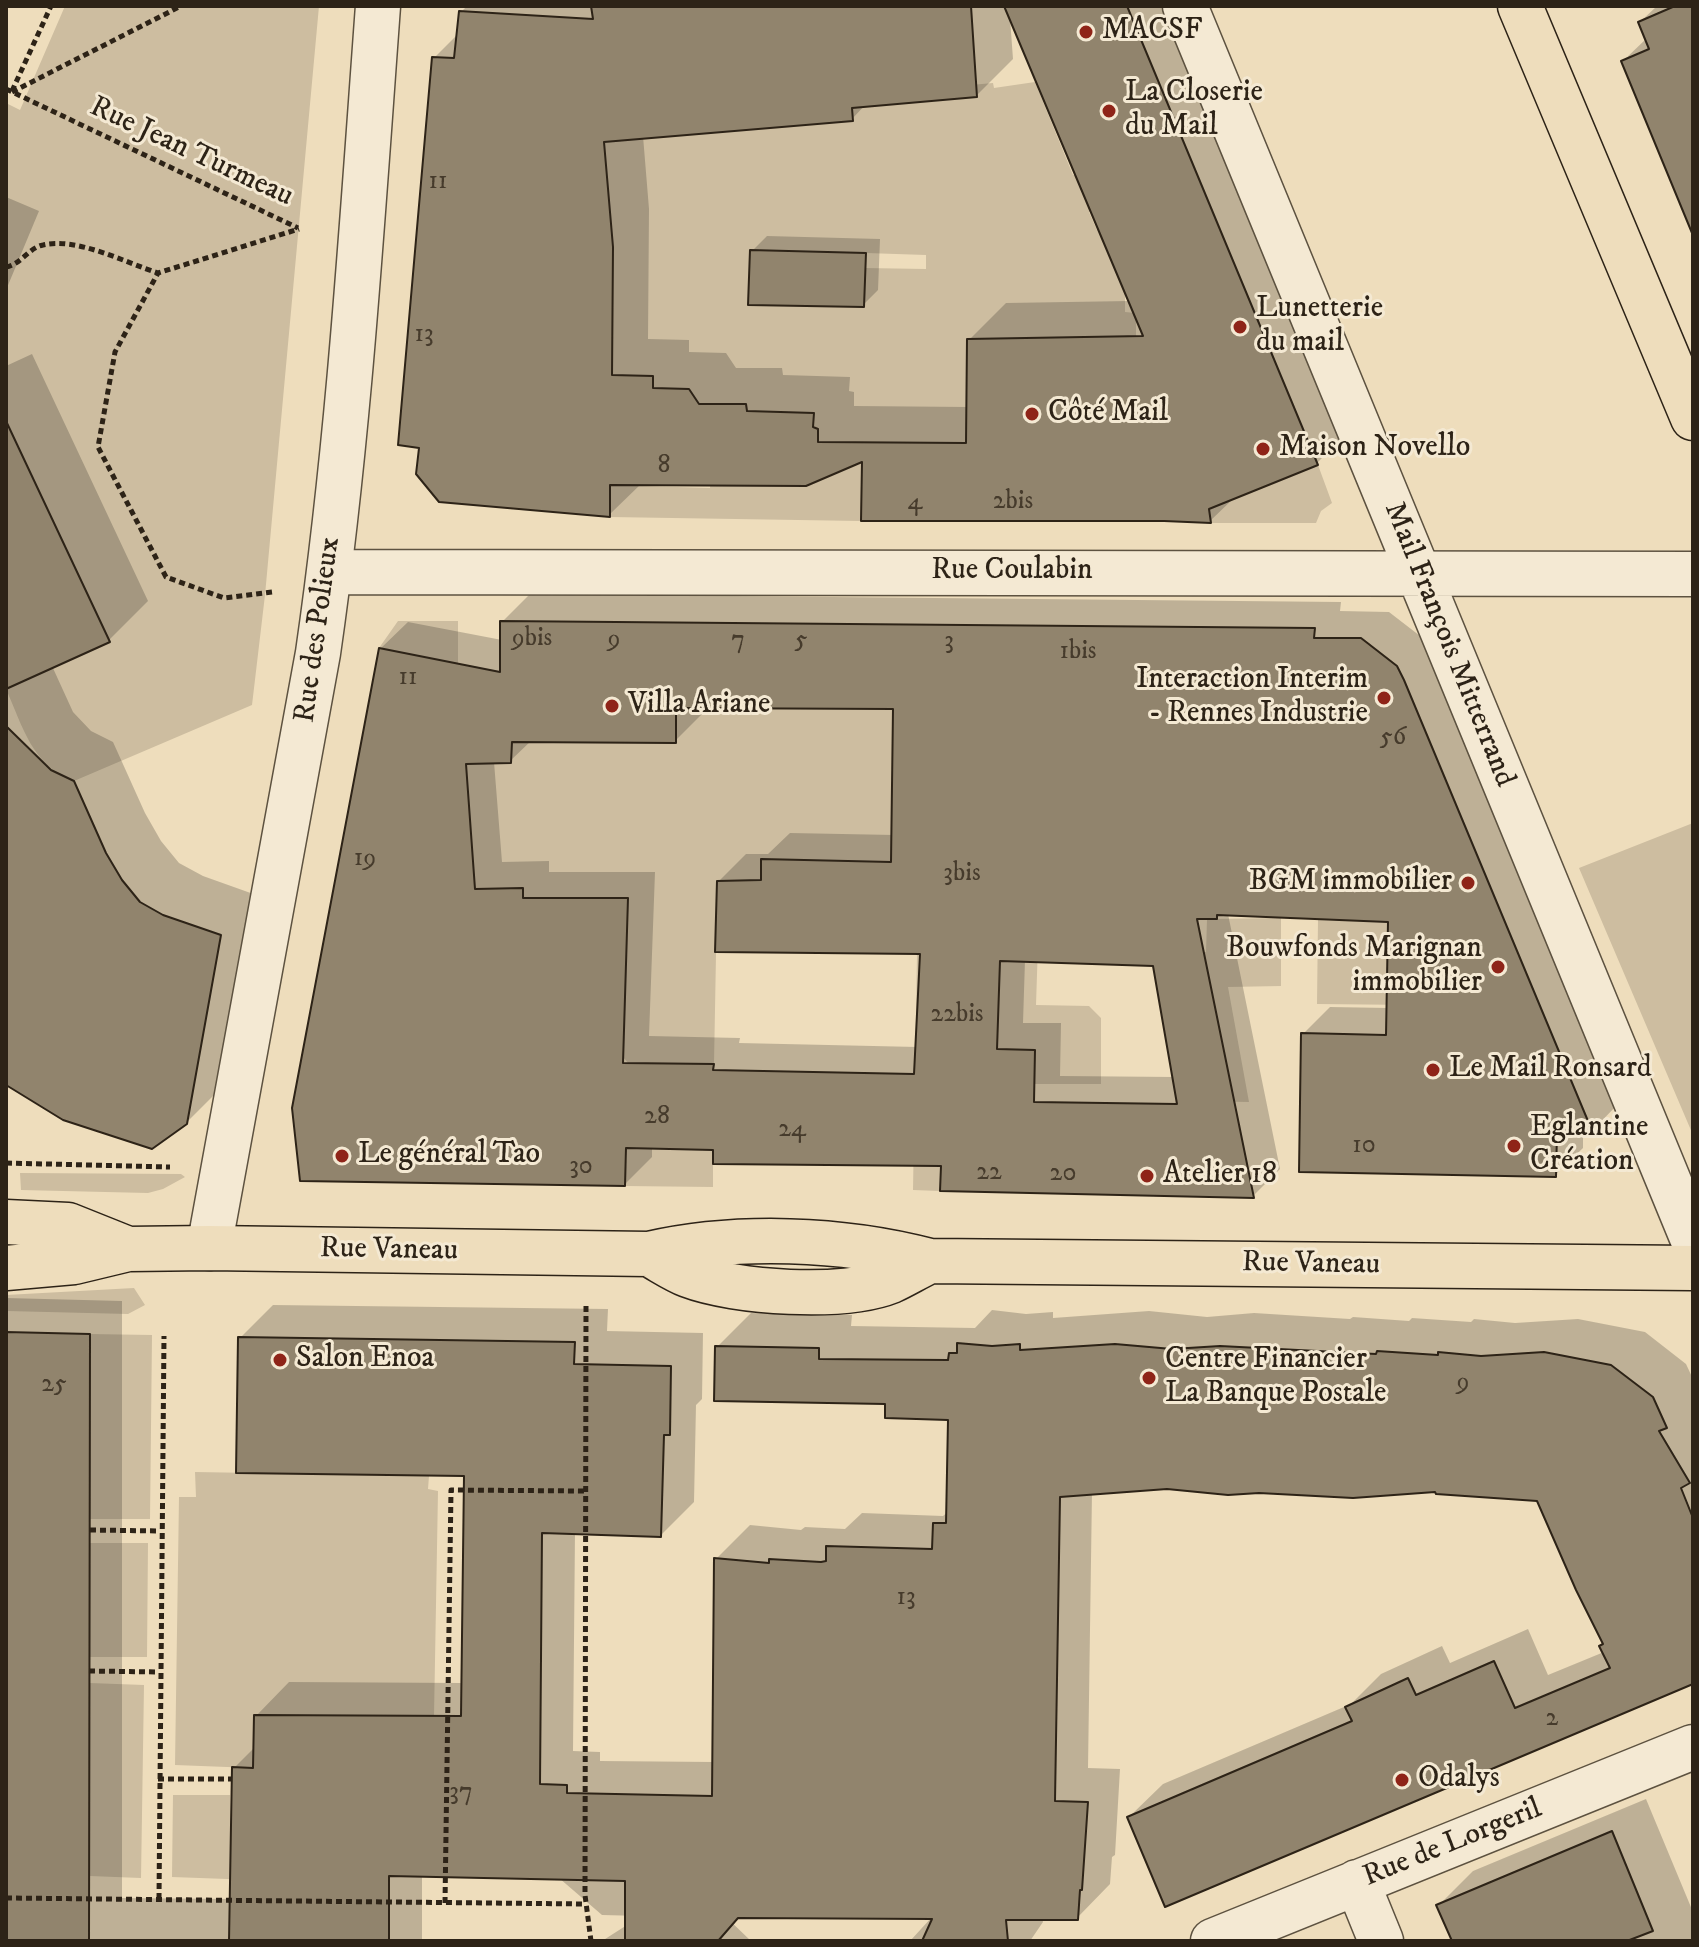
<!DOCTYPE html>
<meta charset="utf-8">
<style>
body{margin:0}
#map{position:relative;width:1699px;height:1947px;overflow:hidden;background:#eeddbc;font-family:"IM FELL DW Pica",serif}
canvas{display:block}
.frame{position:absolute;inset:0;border:8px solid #2d2317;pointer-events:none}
</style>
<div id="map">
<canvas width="1699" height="1947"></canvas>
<div class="frame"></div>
</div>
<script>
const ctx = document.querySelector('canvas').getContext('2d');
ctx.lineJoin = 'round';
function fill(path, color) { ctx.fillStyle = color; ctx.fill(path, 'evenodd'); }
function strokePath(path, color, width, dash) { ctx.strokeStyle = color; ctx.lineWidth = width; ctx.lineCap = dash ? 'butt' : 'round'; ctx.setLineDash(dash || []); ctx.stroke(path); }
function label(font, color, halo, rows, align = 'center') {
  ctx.font = font + ' "IM FELL DW Pica",serif'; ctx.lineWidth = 6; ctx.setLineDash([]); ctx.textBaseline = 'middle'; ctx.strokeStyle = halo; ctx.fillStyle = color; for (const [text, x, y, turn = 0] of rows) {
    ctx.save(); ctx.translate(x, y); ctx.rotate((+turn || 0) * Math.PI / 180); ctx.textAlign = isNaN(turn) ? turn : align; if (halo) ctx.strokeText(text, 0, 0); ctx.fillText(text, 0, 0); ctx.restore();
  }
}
const green = new Path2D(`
 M 65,6 L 319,6 L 265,595 L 252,705 L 74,781 C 32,766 23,727 6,689 L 109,642 L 6,421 L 6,103 L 20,110 Z
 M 1035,82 L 1073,175 L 1087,171 L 1101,207 L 1089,212 L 1097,230 L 1128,218 L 1147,262 L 1117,275 L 1125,294 L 1125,312 L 1136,313 L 1136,337 L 967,340 L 966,446 L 862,443 L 861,521 L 610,517 L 610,485 L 710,488 L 711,477 L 746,486 L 806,486 L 814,414 L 747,411 L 746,404 L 692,404 L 653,388 L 653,376 L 612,375 L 613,247 L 601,108 L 853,121 L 850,95 L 896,104 L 949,100 L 948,87 L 993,83 L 994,88 ZM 750,250 L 864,255 L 866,253 L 926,255 L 926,269 L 865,268 L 864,307 L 748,305 Z
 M 1318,465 L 1332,503 L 1321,511 L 1316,523 L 1211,523 L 1209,509 Z
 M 398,621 L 458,621 L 458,688 L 415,656 L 379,648 Z
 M 847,624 L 893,624 L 891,862 L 761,859 L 761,901 L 717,900 L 714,1064 L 628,1063 L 623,1057 L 628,898 L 523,898 L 522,888 L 433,890 L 407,778 L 354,779 L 364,725 L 400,732 L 469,814 L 466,764 L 511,763 L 512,740 L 676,743 L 677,673 L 732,708 L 845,709 Z
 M 1693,823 L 1693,1135 L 1579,868 Z
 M 1039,913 L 1036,1005 L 1089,1006 L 1101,1018 L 1101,1084 L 1035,1084 L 1035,1050 L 992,1049 L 941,1107 L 940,1191 L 913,1190 L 917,954 Z
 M 1281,918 L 1281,986 L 1228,987 L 1249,1102 L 1183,1101 L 1166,951 L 1206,952 L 1207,919 Z
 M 1318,920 L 1389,922 L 1387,989 L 1414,1005 L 1317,1004 Z
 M 713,1134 L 713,1187 L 625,1186 L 627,1148 Z
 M 20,1173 L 181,1174 L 185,1177 L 163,1189 L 148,1193 L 21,1190 Z
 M 134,1288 L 145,1305 L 128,1314 L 6,1311 L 6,1295 Z
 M 90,1334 L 152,1335 L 150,1519 L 90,1519 Z
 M 195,1472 L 429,1476 L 428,1489 L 438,1491 L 434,1717 L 254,1715 L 253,1768 L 175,1765 L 179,1497 L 196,1497 Z
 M 90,1543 L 148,1543 L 147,1657 L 90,1657 Z
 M 90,1683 L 144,1685 L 141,1878 L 90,1876 Z
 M 173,1795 L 230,1795 L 230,1867 L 246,1868 L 282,1881 L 172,1877 Z`);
const shadow = new Path2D(`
 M 467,6 L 1179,6 L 1354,426 L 1317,463 L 1235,497 L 1210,521 L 864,459 L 642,483 L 609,515 L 434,58 L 459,33 L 461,12 ZM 1010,18 L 1130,301 L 1006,303 L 969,340 L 968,407 L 854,406 L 854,392 L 849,391 L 850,377 L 783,375 L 782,368 L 736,368 L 726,353 L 689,352 L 689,340 L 648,339 L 649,209 L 643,136 L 852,119 L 866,104 L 976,96 L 1013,59 Z
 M 1657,6 L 1693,6 L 1693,231 L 1623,61 L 1647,38 L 1640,22 Z
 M 6,197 L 39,211 L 6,290 Z
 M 767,236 L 880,239 L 878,290 L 863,305 L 752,251 Z
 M 32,354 L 148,601 L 108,641 L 52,666 L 73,712 L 91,731 L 113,742 L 145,813 L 161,841 L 179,863 L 203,876 L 259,896 L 226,1083 L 186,1123 L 6,1083 L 6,366 Z
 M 530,594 L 1341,602 L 1340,611 L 1389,612 L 1424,639 L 1618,1104 L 1592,1131 L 1583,1131 L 1583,1148 L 1555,1175 L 1303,1034 L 1330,1007 L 1389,1008 L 1390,920 L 1228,914 L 1280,1169 L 1253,1196 L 943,1164 L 715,1148 L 652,1146 L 652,1157 L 625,1184 L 302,1179 L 380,649 L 408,622 L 502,640 L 502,622 ZM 702,706 L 895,707 L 894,835 L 790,833 L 768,854 L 746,854 L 719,881 L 922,952 L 918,1047 L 739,1043 L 740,1038 L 649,1036 L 655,872 L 549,872 L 549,861 L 502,862 L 494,762 L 510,761 L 532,740 L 675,741 L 702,714 ZM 1025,960 L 1154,964 L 1175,1077 L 1060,1076 L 1061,1023 L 1023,1023 Z
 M 6,1298 L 122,1301 L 122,1898 L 232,1899 L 234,1768 L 255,1747 L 256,1716 L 289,1682 L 463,1683 L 466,1474 L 240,1338 L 273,1305 L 608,1309 L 607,1331 L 703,1333 L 702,1399 L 696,1405 L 694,1502 L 661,1535 L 575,1532 L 573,1751 L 600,1752 L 600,1761 L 714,1762 L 716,1559 L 750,1525 L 801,1530 L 805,1527 L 845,1529 L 862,1513 L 943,1516 L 949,1511 L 950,1418 L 887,1402 L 717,1347 L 751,1313 L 852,1315 L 851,1326 L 975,1328 L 992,1310 L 1026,1314 L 1053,1312 L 1053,1318 L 1149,1311 L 1207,1317 L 1254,1313 L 1350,1319 L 1353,1317 L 1409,1321 L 1412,1318 L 1471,1322 L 1474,1319 L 1515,1323 L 1578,1319 L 1645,1332 L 1686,1364 L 1693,1379 L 1693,1683 L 1129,1817 L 1163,1784 L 1351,1704 L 1381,1674 L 1442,1646 L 1450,1663 L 1528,1629 L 1548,1675 L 1604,1652 L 1605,1642 L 1538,1499 L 1437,1490 L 1167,1487 L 1092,1492 L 1088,1768 L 1120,1769 L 1115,1855 L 1112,1857 L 1110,1884 L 1077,1918 L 1042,1918 L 1043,1922 L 1030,1941 L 910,1941 L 932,1917 L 725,1916 L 751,1941 L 602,1941 L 641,1916 L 602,1915 L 559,1878 L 422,1875 L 422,1941 L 6,1941 Z
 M 1646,1799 L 1693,1912 L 1693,1941 L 1454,1941 L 1439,1905 L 1473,1871 Z`);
const building = new Path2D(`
 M 591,6 L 971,6 L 977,97 L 852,108 L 853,121 L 604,142 L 613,247 L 612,375 L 653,376 L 653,388 L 689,389 L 699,404 L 746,404 L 747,411 L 814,413 L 813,427 L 818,429 L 818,442 L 966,443 L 967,339 L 1143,336 L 1004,6 L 1127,6 L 1318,465 L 1209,509 L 1211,523 L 1164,521 L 861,521 L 862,462 L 806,486 L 610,485 L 610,517 L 439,502 L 416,474 L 419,448 L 398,445 L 432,57 L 454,58 L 459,11 L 593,19 Z
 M 1675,6 L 1693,6 L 1692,233 L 1621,61 L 1649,49 L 1638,22 Z
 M 750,250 L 866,253 L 864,307 L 748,305 Z
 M 6,421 L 110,642 L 6,689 Z
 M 500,621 L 1315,628 L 1314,638 L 1361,638 L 1397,666 L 1404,680 L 1593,1133 L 1557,1132 L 1556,1177 L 1299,1172 L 1301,1033 L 1386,1035 L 1388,922 L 1217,915 L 1217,919 L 1197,919 L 1254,1198 L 940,1191 L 941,1166 L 713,1164 L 713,1150 L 626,1148 L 625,1186 L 300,1181 L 292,1108 L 379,648 L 500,672 ZM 676,708 L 893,709 L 891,862 L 761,859 L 761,880 L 717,881 L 715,952 L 920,954 L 914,1074 L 713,1070 L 714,1064 L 623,1063 L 628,898 L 523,898 L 523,888 L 475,889 L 466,764 L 511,763 L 512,742 L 676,743 ZM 1000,961 L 1153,966 L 1177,1104 L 1034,1102 L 1035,1050 L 997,1049 Z
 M 6,726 L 51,770 L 74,781 L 106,853 L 122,880 L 140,902 L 163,915 L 221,935 L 187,1124 L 152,1149 L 63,1120 L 6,1085 Z
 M 6,1332 L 90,1334 L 89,1941 L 6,1941 Z
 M 238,1337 L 575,1342 L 574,1364 L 671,1366 L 670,1435 L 664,1435 L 661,1537 L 542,1533 L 540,1784 L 567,1785 L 567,1793 L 712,1796 L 714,1558 L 769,1563 L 769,1559 L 821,1562 L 826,1561 L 826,1546 L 932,1549 L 933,1523 L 946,1523 L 948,1420 L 885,1418 L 885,1404 L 714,1401 L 715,1346 L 819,1348 L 819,1359 L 948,1360 L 949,1353 L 957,1353 L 957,1343 L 992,1346 L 1020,1344 L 1020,1350 L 1115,1344 L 1172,1349 L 1220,1346 L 1376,1354 L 1377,1351 L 1438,1355 L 1438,1352 L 1481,1356 L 1544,1352 L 1611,1365 L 1653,1397 L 1667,1428 L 1659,1431 L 1690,1483 L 1681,1488 L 1693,1518 L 1693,1684 L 1165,1907 L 1127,1817 L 1352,1721 L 1345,1707 L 1408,1678 L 1416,1695 L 1494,1661 L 1515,1708 L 1610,1668 L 1599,1646 L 1603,1644 L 1576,1590 L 1537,1501 L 1436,1494 L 1435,1492 L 1353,1498 L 1259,1493 L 1228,1495 L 1167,1489 L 1060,1497 L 1055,1801 L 1088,1802 L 1082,1890 L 1080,1890 L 1078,1920 L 1006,1920 L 1008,1941 L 922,1941 L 932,1919 L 738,1918 L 718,1941 L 625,1941 L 625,1881 L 389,1876 L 389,1941 L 229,1941 L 232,1767 L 253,1768 L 254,1715 L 461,1716 L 464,1476 L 236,1473 Z
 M 1612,1831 L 1653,1931 L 1627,1941 L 1452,1941 L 1436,1905 Z`);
const path = new Path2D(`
 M 6,89 L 298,228
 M 12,91 L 51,6
 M 12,92 L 181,6
 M 6,267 C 22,264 28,248 43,245 C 77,237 124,262 158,273
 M 272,592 L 224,598 L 166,577 L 98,447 L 115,352 L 158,273 L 299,229
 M 6,1163 L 170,1167
 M 586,1306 L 585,1895 L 591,1941
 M 90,1530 L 160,1531
 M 89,1671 L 159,1672
 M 158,1779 L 231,1779
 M 6,1898 L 585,1904
 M 159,1899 L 164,1336
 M 445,1903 L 451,1490 L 584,1491`);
const minor = new Path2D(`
 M 1185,6 L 1693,1240
 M 330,572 L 1693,574
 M 209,1248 L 318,653 C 349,439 362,222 378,6
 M 1357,1882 L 1381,1941
 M 1213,1941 L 1693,1747`);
const major = new Path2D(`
 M 1520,6 L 1693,418
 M 6,1222 L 68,1225 L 128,1249
 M 649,1254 C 662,1261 675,1270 688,1275 C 735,1293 844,1300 891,1281 C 904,1275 917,1267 930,1261
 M 6,1268 L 74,1262 L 128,1249 L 209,1248 L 649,1254 C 737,1234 843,1238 930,1261 L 1693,1268`);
const markers = [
 [1086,32,8,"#8f2418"],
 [1109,111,8,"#8f2418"],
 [1240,327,8,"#8f2418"],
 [1032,414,8,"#8f2418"],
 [1263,449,8,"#8f2418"],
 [1384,698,8,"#8f2418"],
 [612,706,8,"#8f2418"],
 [1468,883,8,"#8f2418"],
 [1498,967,8,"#8f2418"],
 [1433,1070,8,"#8f2418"],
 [1514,1146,8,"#8f2418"],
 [342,1156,8,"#8f2418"],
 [1147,1176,8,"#8f2418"],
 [280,1360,8,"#8f2418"],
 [1149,1378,8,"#8f2418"],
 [1402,1780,8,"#8f2418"]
];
const numberNames = [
 ["11",438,183],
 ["13",424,336],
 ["8",664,467],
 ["2bis",1013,503],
 ["4",915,504],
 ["9bis",532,640],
 ["9",614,641],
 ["7",738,642],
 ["5",801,642],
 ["3",949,643],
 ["1bis",1078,653],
 ["11",408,679],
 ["56",1393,739],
 ["19",365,860],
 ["3bis",962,875],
 ["22bis",957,1016],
 ["28",657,1118],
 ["24",792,1131],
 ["10",1364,1147],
 ["30",581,1168],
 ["22",989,1174],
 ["20",1063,1175],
 ["9",1463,1384],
 ["25",54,1386],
 ["13",906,1599],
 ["2",1552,1720],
 ["37",461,1794]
];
const poiNames = [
 ["MACSF",1102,32],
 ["La Closerie",1125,94],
 ["du Mail",1125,128],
 ["Lunetterie",1256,310],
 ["du mail",1256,344],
 ["Côté Mail",1048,414],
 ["Maison Novello",1279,449],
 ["Interaction Interim",1368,681,"right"],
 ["- Rennes Industrie",1368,715,"right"],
 ["Villa Ariane",628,706],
 ["BGM immobilier",1452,883,"right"],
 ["Bouwfonds Marignan",1482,950,"right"],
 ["immobilier",1482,984,"right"],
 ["Le Mail Ronsard",1449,1070],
 ["Eglantine",1530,1129],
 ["Création",1530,1163],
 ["Le général Tao",358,1156],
 ["Atelier 18",1163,1176],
 ["Salon Enoa",296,1360],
 ["Centre Financier",1165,1361],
 ["La Banque Postale",1165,1395],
 ["Odalys",1418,1780]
];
const streetNames = [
 ["Rue Jean Turmeau",191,153,25],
 ["Rue Coulabin",1012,572],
 ["Rue des Polieux",319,630,-82],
 ["Mail François Mitterrand",1448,645,68],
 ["Rue Vaneau",389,1251,1],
 ["Rue Vaneau",1311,1265,1],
 ["Rue de Lorgeril",1453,1844,-22]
];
fill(green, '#cdbda0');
fill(shadow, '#0003');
fill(building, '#91846d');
strokePath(building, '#2d2317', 2);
strokePath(minor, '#5d5240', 47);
strokePath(major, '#2d2317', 47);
strokePath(path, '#2d2317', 5, [6, 4]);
strokePath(minor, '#f4e9d3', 44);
strokePath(major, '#eeddbc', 44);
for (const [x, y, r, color] of markers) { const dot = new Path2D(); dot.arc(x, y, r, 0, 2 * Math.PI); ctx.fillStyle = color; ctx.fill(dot); strokePath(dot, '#f4e9d3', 3); }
label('26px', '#463b2c', null, numberNames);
label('30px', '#2d2317', '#f4e9d3', poiNames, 'left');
label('30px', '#2d2317', '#f4e9d3', streetNames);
</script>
